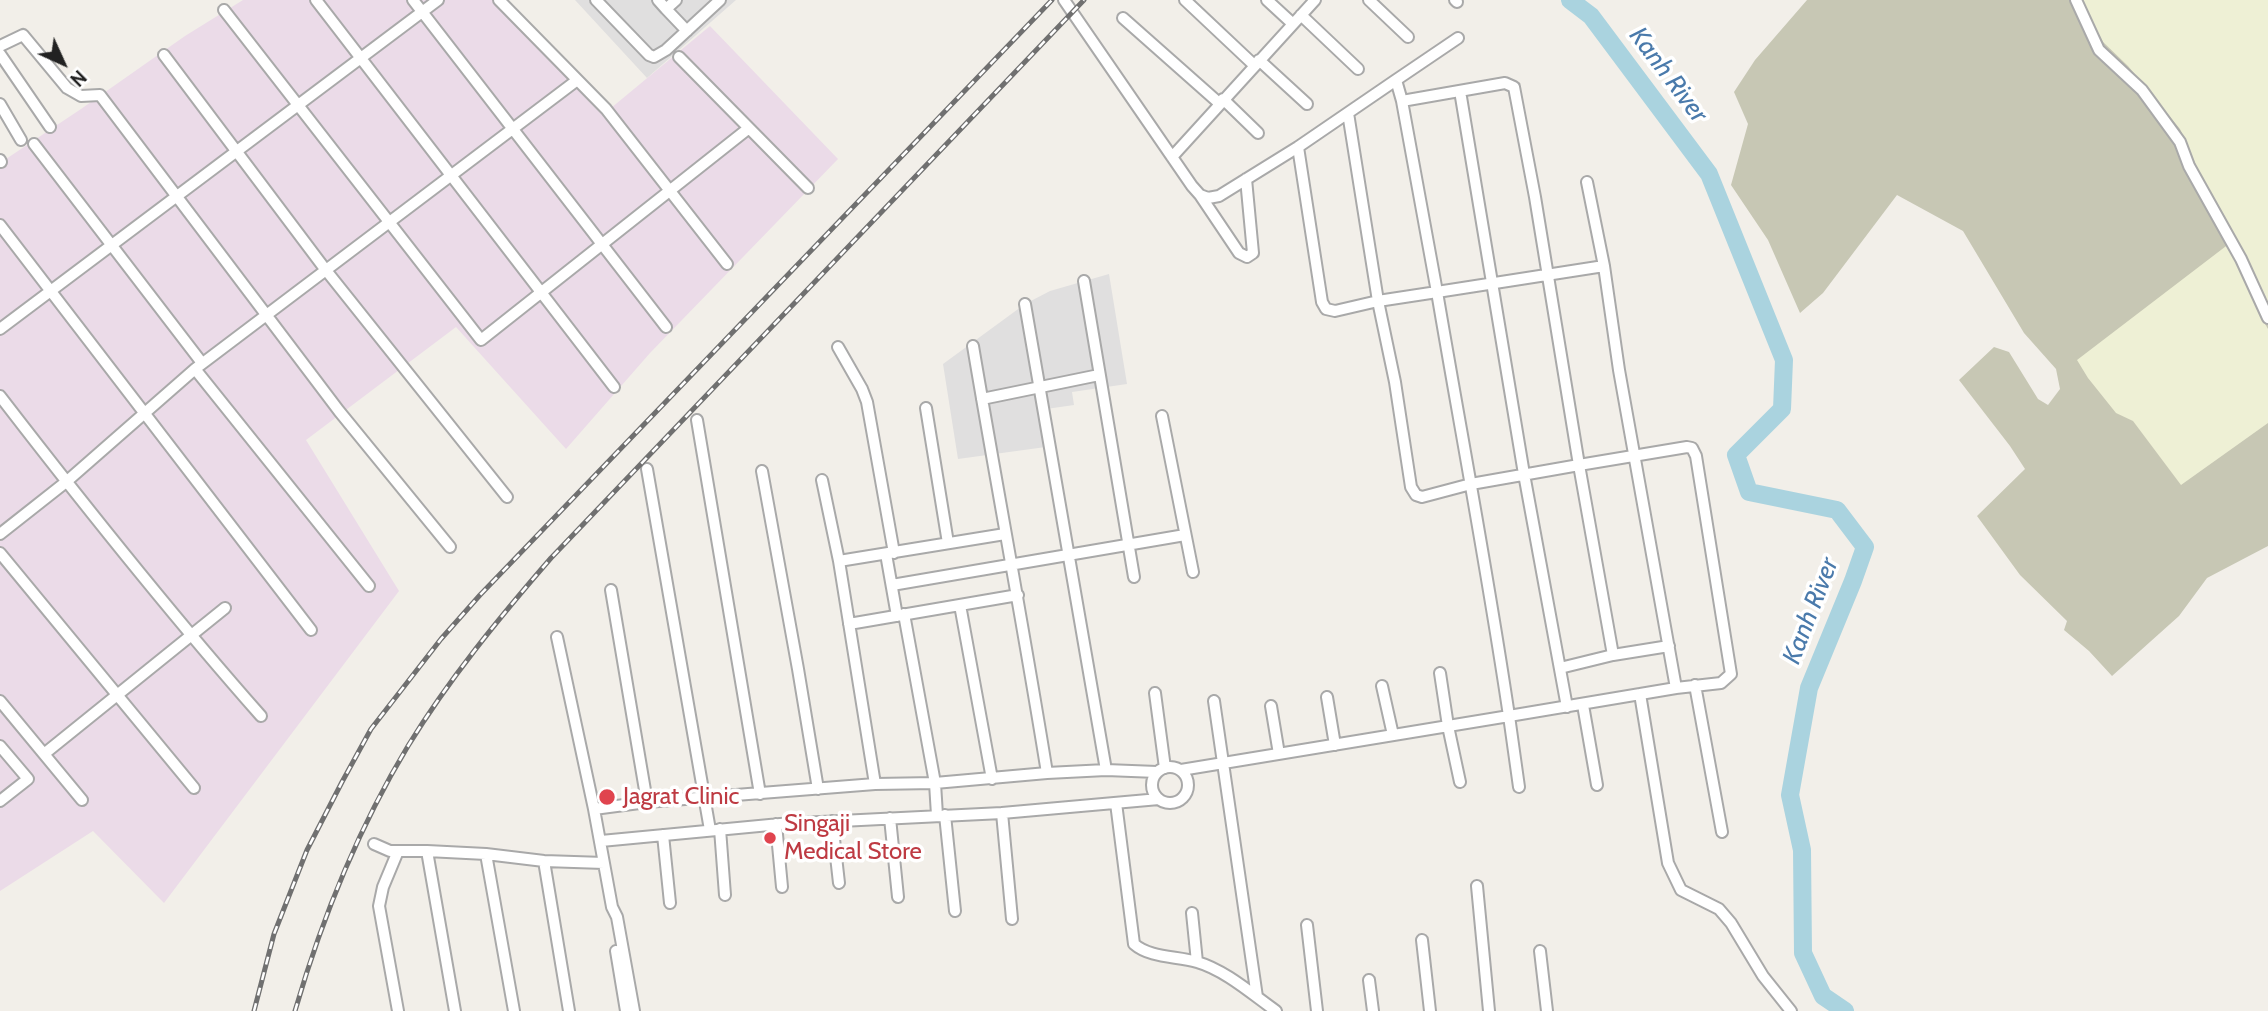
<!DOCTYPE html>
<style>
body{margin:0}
#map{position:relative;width:2268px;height:1011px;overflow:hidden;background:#f2efe9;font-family:Cabin,sans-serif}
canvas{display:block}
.north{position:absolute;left:28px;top:28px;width:70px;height:70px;-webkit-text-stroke:5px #fff;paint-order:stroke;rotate:135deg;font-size:19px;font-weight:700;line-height:28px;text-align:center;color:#222}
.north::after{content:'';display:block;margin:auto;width:24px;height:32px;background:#222;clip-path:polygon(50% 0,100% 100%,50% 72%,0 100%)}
</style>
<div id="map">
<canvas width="2268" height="1011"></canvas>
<div class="north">N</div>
</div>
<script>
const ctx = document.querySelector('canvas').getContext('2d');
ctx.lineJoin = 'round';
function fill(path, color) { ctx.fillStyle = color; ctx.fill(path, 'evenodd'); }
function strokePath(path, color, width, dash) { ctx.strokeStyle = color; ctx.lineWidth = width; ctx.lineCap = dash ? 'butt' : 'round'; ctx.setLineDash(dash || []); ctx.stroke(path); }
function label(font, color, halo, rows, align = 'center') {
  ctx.font = font + ' Cabin,sans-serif'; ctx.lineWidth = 7; ctx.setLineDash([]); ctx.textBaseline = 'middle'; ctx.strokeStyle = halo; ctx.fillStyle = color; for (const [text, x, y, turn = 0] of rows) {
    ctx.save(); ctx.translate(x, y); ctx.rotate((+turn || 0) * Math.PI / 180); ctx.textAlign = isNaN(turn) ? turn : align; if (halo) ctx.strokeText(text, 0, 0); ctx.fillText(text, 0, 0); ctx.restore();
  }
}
const residential = new Path2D(`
 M 575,0 L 736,0 L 647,78 Z
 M 1109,274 L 1127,384 L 1072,392 L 1074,405 L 1046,409 L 1053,446 L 958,459 L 943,364 L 1025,304 L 1050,291 Z`);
const industrial = new Path2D(`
 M 243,0 L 495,0 L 605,113 L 710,26 L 838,159 L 650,353 L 566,449 L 456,327 L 306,440 L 399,591 L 164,903 L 93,831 L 0,891 L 0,163 L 81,109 L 185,36 Z`);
const construction = new Path2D(`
 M 1807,0 L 2268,0 L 2268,546 L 2207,578 L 2179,616 L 2112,676 L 2089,651 L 2064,630 L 2067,621 L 2020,575 L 1977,516 L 2025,469 L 2010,446 L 1959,380 L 1994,347 L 2009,352 L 2038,399 L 2048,405 L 2060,389 L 2056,369 L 2024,333 L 1963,231 L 1897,195 L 1823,293 L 1800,313 L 1768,240 L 1731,185 L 1748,124 L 1734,92 L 1755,60 Z`);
const farmland = new Path2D(`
 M 2080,0 L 2268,0 L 2268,320 L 2264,322 L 2268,329 L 2268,423 L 2181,485 L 2133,421 L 2116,413 L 2088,378 L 2077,360 L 2234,240 L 2207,190 L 2180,129 L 2128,66 L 2103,42 Z`);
const river = new Path2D(`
 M 1570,0 L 1591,16 L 1709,174 L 1784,360 L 1782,409 L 1736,455 L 1749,492 L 1837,510 L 1865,547 L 1853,581 L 1809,688 L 1790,795 L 1802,850 L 1803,953 L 1823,996 L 1845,1011`);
const minor = new Path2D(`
 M 316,0 L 614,387
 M 413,0 L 666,327
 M 499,0 L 606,109 L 727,264
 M 596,0 L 649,55 L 654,57 L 666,50 L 720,0
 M 658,0 L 666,9 L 676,0
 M 1064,0 L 1192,186 L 1200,195 L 1208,198 L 1219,196 L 1298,147
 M 1185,0 L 1254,65
 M 1267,0 L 1293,24
 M 1369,0 L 1408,37
 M 1455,0 L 1457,2
 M 2076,0 L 2099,50 L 2142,90 L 2180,142 L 2189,166 L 2241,259 L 2268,318
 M 666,9 L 687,31
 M 224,10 L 481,340 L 749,128
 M 1301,15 L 1358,69
 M 1123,18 L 1219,103
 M 0,46 L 23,35 L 67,88 L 81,96 L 100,95 L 339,411 L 450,547
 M 0,54 L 50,127
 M 164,55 L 325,269 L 507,497
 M 679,57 L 808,188
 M 1259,60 L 1307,104
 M 1396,80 L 1458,38
 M 1460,91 L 1524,474 L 1567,707
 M 1223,99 L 1258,133
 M 1402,101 L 1437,292 L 1604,266
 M 0,104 L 21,140
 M 34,144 L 202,363
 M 1172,157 L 1315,0
 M 0,160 L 1,162
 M 1587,182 L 1604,266 L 1619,370 L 1676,688
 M 1200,195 L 1239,253 L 1247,257 L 1253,253 L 1246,179
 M 0,225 L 311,630
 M 1084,281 L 1134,577
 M 1025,304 L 1106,770
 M 0,329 L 438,0
 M 973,346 C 997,488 1024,630 1047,773
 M 838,347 L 862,389 L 867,402 L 894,553
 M 195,369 L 369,586
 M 0,396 C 84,505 170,613 261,716
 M 982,399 L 1099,375
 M 926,408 L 948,543
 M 1162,416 L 1193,572
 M 697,420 L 760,794
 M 647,469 L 710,830
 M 762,471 L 798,669 L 818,789
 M 822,480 L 839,561 L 875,784
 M 0,534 L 66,482 L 195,369 L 576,81
 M 0,553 L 194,788
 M 886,554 L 897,616
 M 839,561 L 1005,534
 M 892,585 L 1185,535
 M 611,590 L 647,802
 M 960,605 L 992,779
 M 904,614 L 935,783 L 937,815
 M 849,624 L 1018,595
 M 557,637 L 594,809
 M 1560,668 L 1613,655 L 1669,646
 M 1440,673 L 1448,726 L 1460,782
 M 1695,685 L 1722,832
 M 1382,686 L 1393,735
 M 1155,693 L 1165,768
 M 1640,694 L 1668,863 L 1681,890 L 1719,909 L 1731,923 L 1763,976 L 1791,1011
 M 1327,697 L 1335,745
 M 0,701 L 82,800
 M 1214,701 L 1257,997
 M 1583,705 L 1597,785
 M 1271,706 L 1279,754
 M 0,746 L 28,779 L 0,801
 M 44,754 L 225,608
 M1152 785a18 18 0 1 1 36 0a18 18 0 1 1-36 0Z
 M 1181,770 L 1509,716 C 1488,574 1461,433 1437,292 L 1378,301 L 1335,311 L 1326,309 L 1322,302 L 1298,147 L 1396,80 L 1402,101 L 1505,83 L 1514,87 L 1535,197 L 1579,465 L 1471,484 L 1422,497 L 1416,495 L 1411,487 L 1395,382 L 1378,301 L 1348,113
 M 1519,787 L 1509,716 L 1676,688 L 1721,683 L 1731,674 L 1696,456 L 1692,448 L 1687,447 L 1579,465 L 1613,655
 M 1116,803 L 1134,944 C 1150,958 1176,956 1197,962 C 1225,970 1252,994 1276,1011
 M 1002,813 L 1012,919
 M 945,815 L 955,911
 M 890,818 L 898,897
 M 832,821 L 839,883
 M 776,824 L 782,887
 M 720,829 L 725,895
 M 663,835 L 670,903
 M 601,841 L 780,824 L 1002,813 L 1159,799
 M 374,844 L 390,851 L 427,851 L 486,854 L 544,861 L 604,863
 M 427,851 L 455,1011
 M 486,854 L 514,1011
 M 544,861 L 569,1011
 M 1477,886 L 1489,1011
 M 1192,913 L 1197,962
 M 1307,925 L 1317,1011
 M 1422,940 L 1430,1011
 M 616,951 L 626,1011
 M 1540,951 L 1547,1011
 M 1369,980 L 1373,1011
 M 398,1011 L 379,906 L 383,887 L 398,851
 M 634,1011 L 617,917 L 612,907 L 594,809 L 647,802 L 875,784 L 935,783 L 1047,773 L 1106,770 L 1157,772`);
const rail = new Path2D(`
 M 254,1011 L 274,934 L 307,850 L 342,782 L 371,729 L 441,639 L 480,595 L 1052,0
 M 295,1011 C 322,918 358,829 408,746 C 449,679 499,618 551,558 L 1084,0`);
const markers = [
 [607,797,9,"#e0444e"],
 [770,838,7,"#e0444e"]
];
const healthNames = [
 ["Jagrat Clinic",623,797],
 ["Singaji",784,824],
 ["Medical Store",784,852]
];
const waterNames = [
 ["Kanh River",1668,75,53],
 ["Kanh River",1811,611,-69]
];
fill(residential, '#e0dfdf');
fill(industrial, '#ebdbe8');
fill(construction, '#c7c7b4');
fill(farmland, '#eef0d5');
strokePath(river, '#aad3df', 18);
strokePath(minor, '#a9a9a9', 14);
strokePath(minor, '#fff', 10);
strokePath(rail, '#707070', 5);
strokePath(rail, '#fff', 2.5, [8]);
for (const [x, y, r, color] of markers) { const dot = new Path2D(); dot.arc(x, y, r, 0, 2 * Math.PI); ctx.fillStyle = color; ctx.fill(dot); strokePath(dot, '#fff', 2.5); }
label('24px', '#be3a42', '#fff', healthNames, 'left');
label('italic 26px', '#4a7aab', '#fff', waterNames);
</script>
